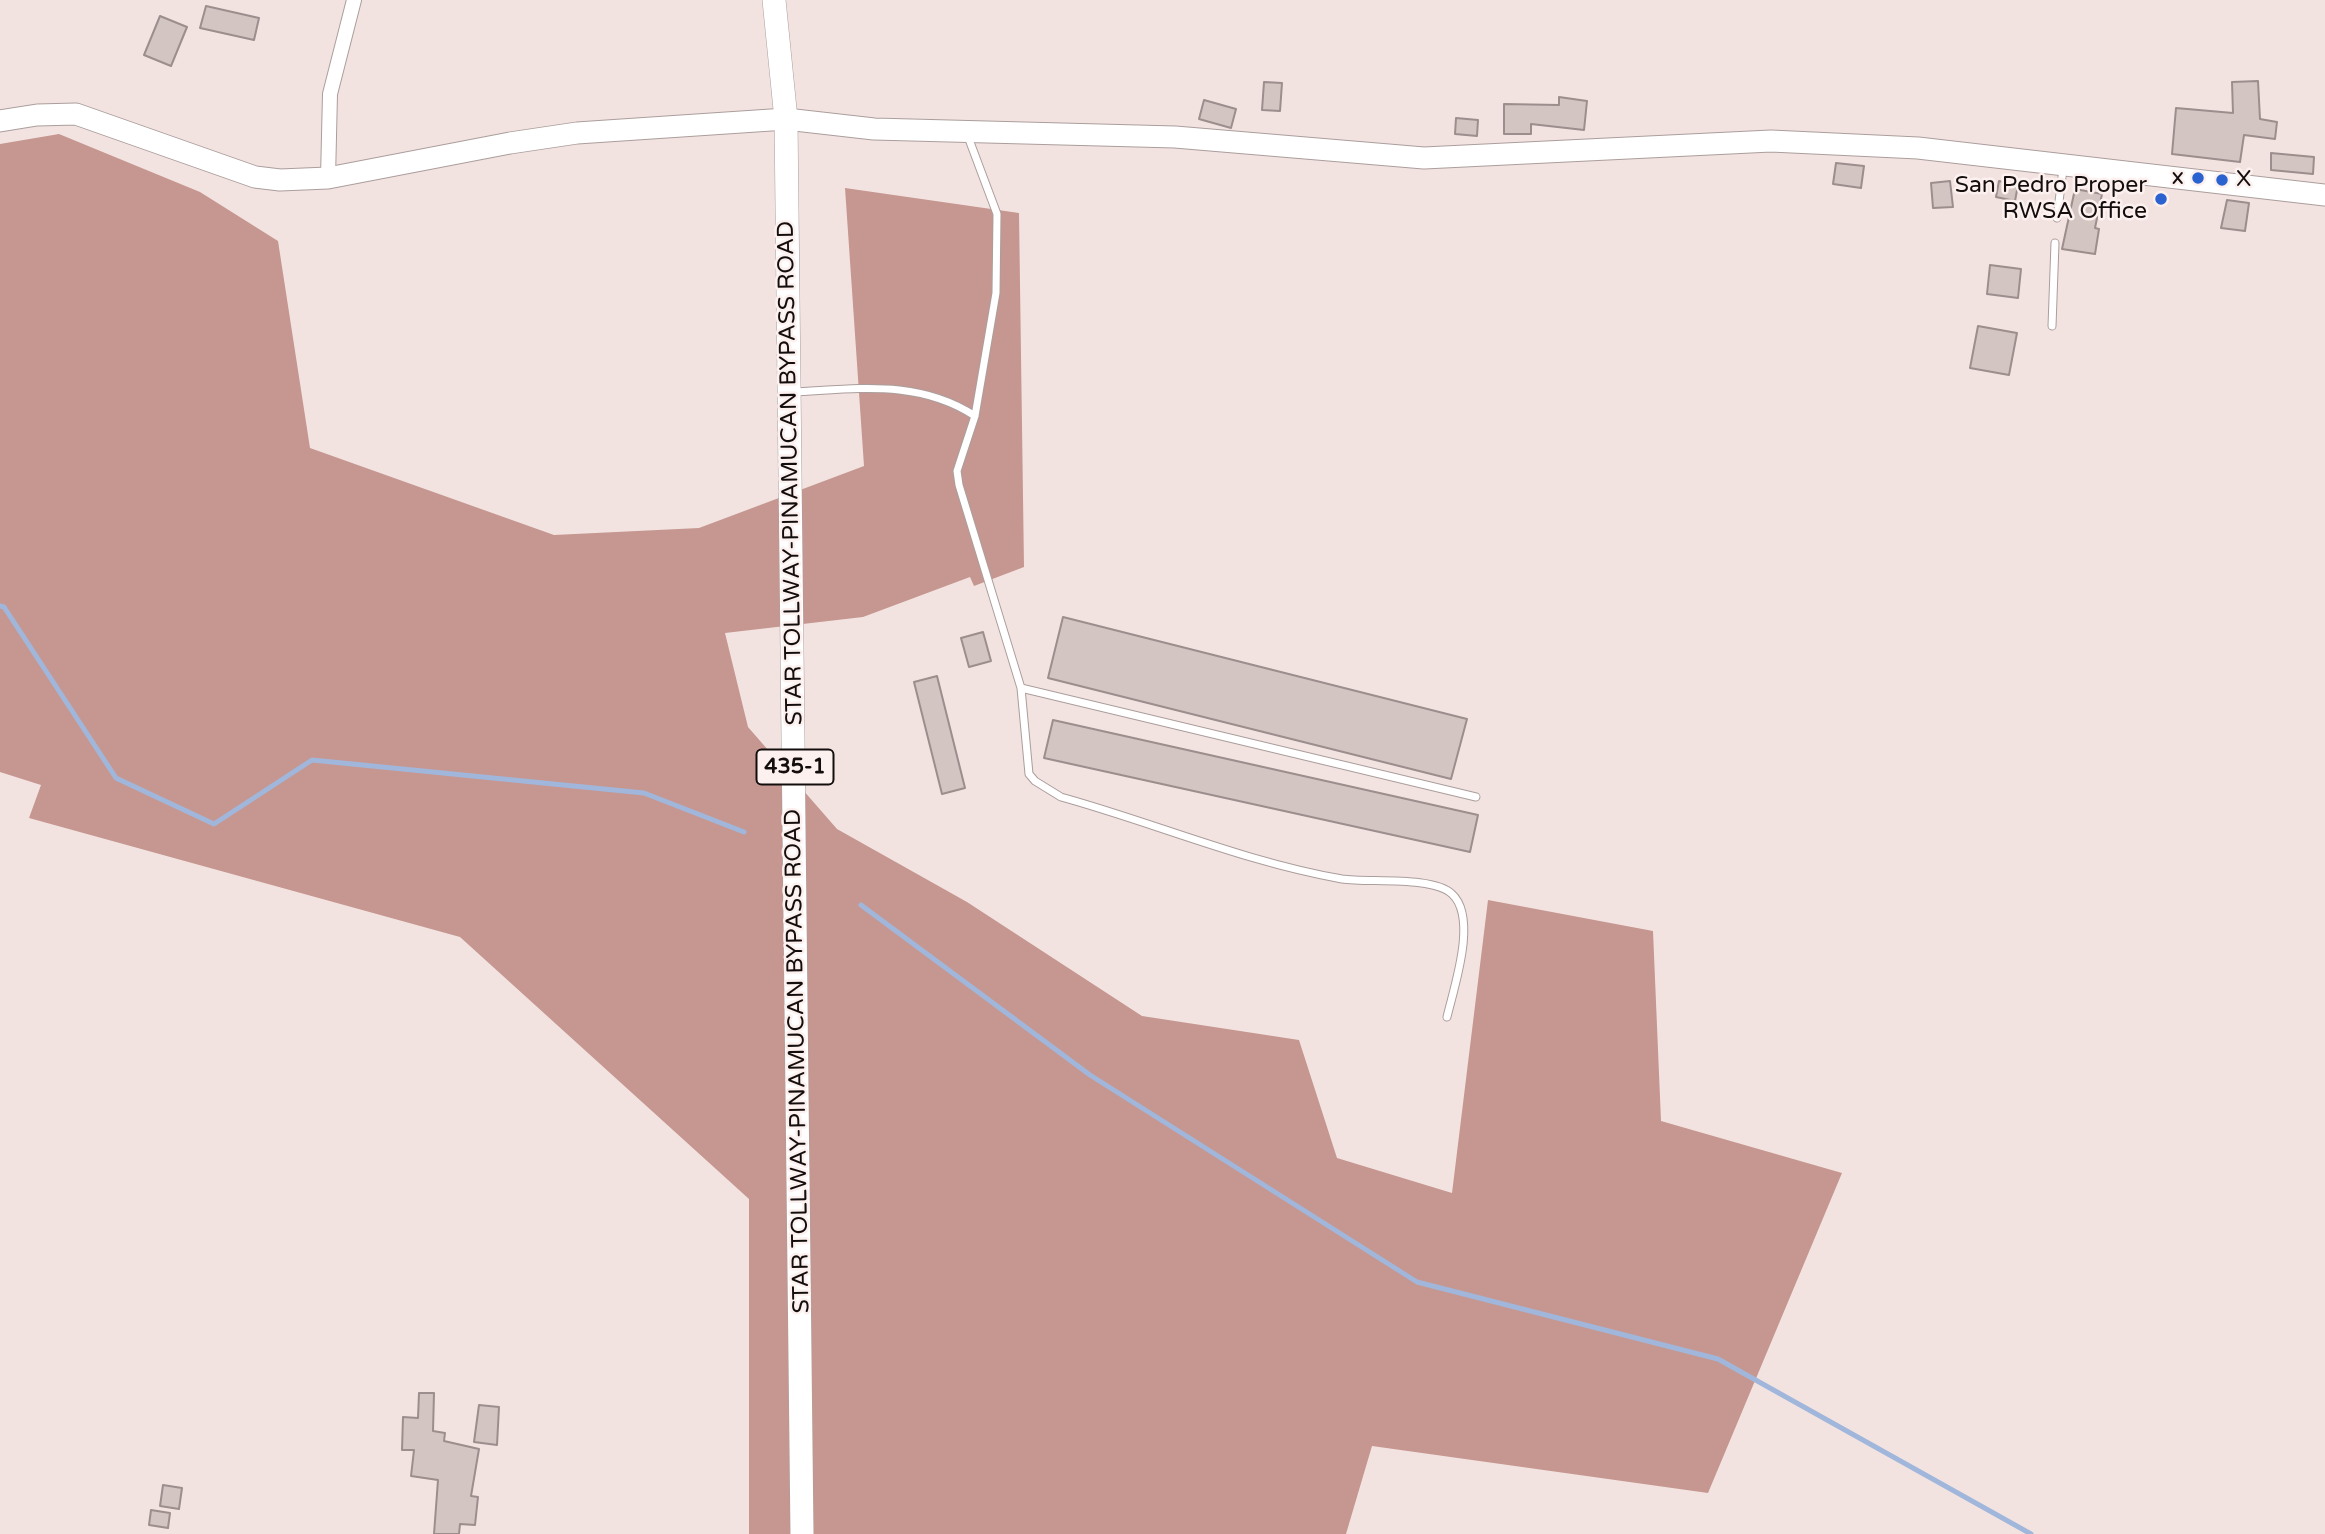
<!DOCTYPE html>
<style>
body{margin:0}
canvas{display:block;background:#f2e3e1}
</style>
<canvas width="2325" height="1534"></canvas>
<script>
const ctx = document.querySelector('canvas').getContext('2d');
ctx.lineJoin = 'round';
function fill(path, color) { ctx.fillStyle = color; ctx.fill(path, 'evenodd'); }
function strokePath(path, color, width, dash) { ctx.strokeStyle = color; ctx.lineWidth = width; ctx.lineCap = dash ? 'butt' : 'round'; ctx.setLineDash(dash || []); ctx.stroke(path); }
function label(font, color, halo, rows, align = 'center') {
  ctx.font = font + ' "Varela Round",sans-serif'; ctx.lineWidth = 5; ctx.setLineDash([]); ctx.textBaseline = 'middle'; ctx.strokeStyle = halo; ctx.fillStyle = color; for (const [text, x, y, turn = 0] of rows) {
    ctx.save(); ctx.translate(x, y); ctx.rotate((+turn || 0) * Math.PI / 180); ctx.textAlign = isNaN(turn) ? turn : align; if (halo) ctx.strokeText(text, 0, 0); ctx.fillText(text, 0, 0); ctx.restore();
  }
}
const forest = new Path2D(`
 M 59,134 L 200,192 L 278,241 L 310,448 L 554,535 L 699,528 L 864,466 L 845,188 L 1019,213 L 1024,567 L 974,586 L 970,577 L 863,617 L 725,633 L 748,727 L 837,829 L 967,902 L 1142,1016 L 1299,1040 L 1337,1158 L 1452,1193 L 1488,900 L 1653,931 L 1661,1121 L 1842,1173 L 1708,1493 L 1372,1446 L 1346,1534 L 749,1534 L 749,1199 L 460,937 L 29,818 L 41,785 L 0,772 L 0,144 Z`);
const stream = new Path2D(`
 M 0,606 L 4,607 L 116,778 L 214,824 L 312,760 L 644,793 L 744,832
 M 861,905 L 1090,1075 L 1417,1282 L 1718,1359 L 2031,1534`);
const building = new Path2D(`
 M 206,6 L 259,18 L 254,40 L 200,28 Z
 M 160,16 L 187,27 L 171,66 L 144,55 Z
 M 2258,81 L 2260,119 L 2277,122 L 2275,139 L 2244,135 L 2240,162 L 2172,154 L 2176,108 L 2233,113 L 2232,82 Z
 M 1264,82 L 1282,83 L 1280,111 L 1262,110 Z
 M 1559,97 L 1587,101 L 1584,130 L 1531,124 L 1531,134 L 1504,134 L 1504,104 L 1559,105 Z
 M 1204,100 L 1236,109 L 1231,128 L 1199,119 Z
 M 1456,118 L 1478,120 L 1477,136 L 1455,134 Z
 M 2271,153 L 2314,157 L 2313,174 L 2271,170 Z
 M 1836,163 L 1864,166 L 1861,188 L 1833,184 Z
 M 1950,181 L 1953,207 L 1933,208 L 1931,183 Z
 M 1999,181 L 2018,185 L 2015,201 L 1996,197 Z
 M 2075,189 L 2102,194 L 2095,228 L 2099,229 L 2095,254 L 2062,249 Z
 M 2227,200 L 2249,203 L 2245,231 L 2221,228 Z
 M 1990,265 L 2021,269 L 2018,298 L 1987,294 Z
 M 1978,326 L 2017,333 L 2009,375 L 1970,368 Z
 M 1063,617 L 1467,719 L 1451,779 L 1048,678 Z
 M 983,632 L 991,661 L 969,667 L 961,638 Z
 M 937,676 L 965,788 L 942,794 L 914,682 Z
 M 1053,720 L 1478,815 L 1470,852 L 1044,758 Z
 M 419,1393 L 434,1393 L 433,1431 L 445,1433 L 444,1441 L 479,1449 L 471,1496 L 478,1497 L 475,1525 L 460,1524 L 459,1534 L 434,1534 L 438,1480 L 411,1476 L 414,1450 L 402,1450 L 403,1417 L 418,1418 Z
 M 479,1405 L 499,1407 L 497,1445 L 474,1442 Z
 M 163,1485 L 182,1488 L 179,1509 L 160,1506 Z
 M 151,1510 L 170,1513 L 168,1528 L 149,1525 Z`);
const lane = new Path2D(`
 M 967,134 L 997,214 L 996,293 L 975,416 L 957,471 L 959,485 L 1021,688 L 1029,774 L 1035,781 L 1061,797 C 1155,823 1245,862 1342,879 C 1369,883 1433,876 1452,894 C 1478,918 1454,987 1447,1017
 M 2057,218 L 2063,169
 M 2052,326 L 2055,243
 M 793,392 C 858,389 918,379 975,416
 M 1021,688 L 1476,797`);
const street = new Path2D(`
 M 328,178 L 330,94 L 354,0`);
const secondary = new Path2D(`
 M 0,121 L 37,115 L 76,114 L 255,177 L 280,180 L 328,178 L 510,143 L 577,133 L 786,119 L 874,129 L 1175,137 L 1424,158 L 1771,141 L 1918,148 L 2325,195`);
const primary = new Path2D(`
 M 774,0 L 786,119 L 802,1534`);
const markers = [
 [2198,178,7,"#2a62d0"],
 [2222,180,7,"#2a62d0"],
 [2161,199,7,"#2a62d0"]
];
const shields = [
 [795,767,77]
];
const shieldNames = [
 ["435-1",795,767]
];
const poiNames = [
 ["x",2184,178],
 ["X",2236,180,"left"],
 ["San Pedro Proper",2147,186],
 ["RWSA Office",2147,212]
];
const streetNames = [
 ["STAR TOLLWAY-PINAMUCAN BYPASS ROAD",791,473,-91],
 ["STAR TOLLWAY-PINAMUCAN BYPASS ROAD",798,1061,-91]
];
fill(forest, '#c69790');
strokePath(stream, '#a1b6db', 5);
fill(building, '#d3c5c2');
strokePath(building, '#9c8e8c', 2);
strokePath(lane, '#ab9e9c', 9);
strokePath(street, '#ab9e9c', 16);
strokePath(secondary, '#ab9e9c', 23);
strokePath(primary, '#ab9e9c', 24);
strokePath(lane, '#fff', 7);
strokePath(street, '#fff', 14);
strokePath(secondary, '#fff', 21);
strokePath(primary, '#fff', 23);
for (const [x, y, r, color] of markers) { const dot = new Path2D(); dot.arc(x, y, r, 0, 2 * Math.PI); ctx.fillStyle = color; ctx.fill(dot); strokePath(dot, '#fdf1ef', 2.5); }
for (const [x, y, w] of shields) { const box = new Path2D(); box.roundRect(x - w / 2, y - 17.5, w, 35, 5); ctx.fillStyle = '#fdf1ef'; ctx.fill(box); strokePath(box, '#130e0d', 2); }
label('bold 21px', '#130e0d', null, shieldNames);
label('23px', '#130e0d', '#fdf1ef', poiNames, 'right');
label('23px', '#130e0d', '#fdf1ef', streetNames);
</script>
